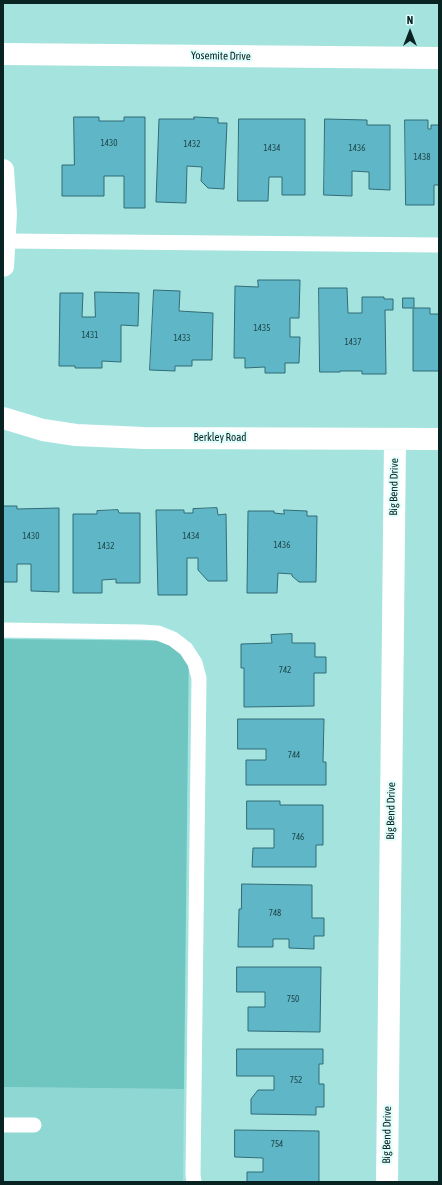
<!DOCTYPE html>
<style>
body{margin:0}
#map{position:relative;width:442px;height:1185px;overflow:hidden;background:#a5e3df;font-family:"Asap Condensed",sans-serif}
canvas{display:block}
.frame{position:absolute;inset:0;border:4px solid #092322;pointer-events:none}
.north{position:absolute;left:390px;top:12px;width:40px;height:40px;-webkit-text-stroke:3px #dffefb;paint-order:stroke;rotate:0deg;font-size:11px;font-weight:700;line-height:16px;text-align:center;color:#092322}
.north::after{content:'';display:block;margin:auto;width:14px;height:18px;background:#092322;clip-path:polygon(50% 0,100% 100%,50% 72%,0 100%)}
</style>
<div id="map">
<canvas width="442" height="1185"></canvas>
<div class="frame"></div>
<div class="north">N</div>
</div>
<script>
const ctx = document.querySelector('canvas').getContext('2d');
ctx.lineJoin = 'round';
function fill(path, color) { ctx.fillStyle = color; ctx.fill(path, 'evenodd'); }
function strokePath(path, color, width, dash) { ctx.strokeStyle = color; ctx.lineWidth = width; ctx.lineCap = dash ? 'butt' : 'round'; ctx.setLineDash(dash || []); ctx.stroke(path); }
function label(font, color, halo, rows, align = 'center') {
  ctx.font = font + ' "Asap Condensed",sans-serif'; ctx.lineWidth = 4; ctx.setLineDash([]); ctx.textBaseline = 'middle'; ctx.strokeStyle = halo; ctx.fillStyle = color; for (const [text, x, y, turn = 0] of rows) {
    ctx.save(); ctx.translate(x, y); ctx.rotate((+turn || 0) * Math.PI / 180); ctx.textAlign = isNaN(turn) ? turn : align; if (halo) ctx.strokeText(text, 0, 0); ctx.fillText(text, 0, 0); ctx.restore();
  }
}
const built = new Path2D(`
 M 3,1087 L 184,1089 L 183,1182 L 3,1182 Z`);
const green = new Path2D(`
 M 3,639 L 189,641 L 184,1089 L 3,1087 Z`);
const building = new Path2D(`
 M 74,117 L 99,117 L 99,121 L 124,121 L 124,117 L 145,117 L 145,208 L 124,208 L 124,176 L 104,176 L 104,196 L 62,196 L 62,165 L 74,165 Z
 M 194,117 L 218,118 L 218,123 L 227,123 L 224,189 L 208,188 L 201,181 L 202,167 L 187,166 L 186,203 L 156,202 L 159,119 L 194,119 Z
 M 239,119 L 305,119 L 305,195 L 282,195 L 282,177 L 269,177 L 268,201 L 238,201 Z
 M 325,119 L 367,120 L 367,125 L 390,125 L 390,190 L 369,189 L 369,172 L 352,171 L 352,196 L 324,195 Z
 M 405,120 L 428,120 L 428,129 L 431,129 L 431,125 L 439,125 L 439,185 L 434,185 L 434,205 L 406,205 Z
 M 258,280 L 300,280 L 299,318 L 290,318 L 290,337 L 300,337 L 299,363 L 285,363 L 285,373 L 265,373 L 265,367 L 245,368 L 245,358 L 234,358 L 235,286 L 258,287 Z
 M 319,288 L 347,288 L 348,313 L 362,313 L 362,297 L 384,297 L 384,299 L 393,299 L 393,310 L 385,310 L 386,374 L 362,374 L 362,371 L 340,371 L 340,372 L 320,372 Z
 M 154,290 L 180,291 L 179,311 L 213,313 L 212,360 L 192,360 L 192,366 L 175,366 L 175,371 L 150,370 Z
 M 95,292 L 139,293 L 138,326 L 121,325 L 121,362 L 102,361 L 102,368 L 75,368 L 75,366 L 59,366 L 60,293 L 83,293 L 82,317 L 95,317 Z
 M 403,298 L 414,298 L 414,308 L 430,308 L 430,314 L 439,314 L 439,371 L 413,371 L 413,308 L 403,308 Z
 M 3,506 L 17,506 L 17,509 L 59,508 L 59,592 L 31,591 L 31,564 L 17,564 L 17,582 L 3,582 Z
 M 217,508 L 218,515 L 226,514 L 227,581 L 208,581 L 198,570 L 198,558 L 187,558 L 187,595 L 158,595 L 156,510 L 184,510 L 184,513 L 193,513 L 193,509 Z
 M 118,510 L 119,513 L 140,513 L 140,583 L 116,583 L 116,579 L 102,580 L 102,593 L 73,593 L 73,514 L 97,514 L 97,511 Z
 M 284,510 L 307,511 L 307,516 L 317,516 L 316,582 L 299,582 L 292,576 L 292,574 L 278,573 L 277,593 L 247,593 L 248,511 L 274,511 L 274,513 L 284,514 Z
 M 292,634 L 292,643 L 315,643 L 315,657 L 326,657 L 326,673 L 314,673 L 314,706 L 244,707 L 244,668 L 241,668 L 241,644 L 272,643 L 271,635 Z
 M 238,719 L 324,719 L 323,762 L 326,762 L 326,785 L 246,785 L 246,760 L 266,760 L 266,749 L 238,749 Z
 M 247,801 L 280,801 L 280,805 L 323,805 L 323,845 L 316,845 L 316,867 L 252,867 L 253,848 L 274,848 L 274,829 L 247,829 Z
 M 242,884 L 312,885 L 312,918 L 324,918 L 324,936 L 314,936 L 314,949 L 289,948 L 289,939 L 273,939 L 273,947 L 238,947 L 239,909 L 241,909 Z
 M 237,967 L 321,967 L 320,1032 L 248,1031 L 248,1007 L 265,1007 L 265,992 L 237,992 Z
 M 237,1049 L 323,1049 L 323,1064 L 319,1064 L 319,1084 L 324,1084 L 324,1107 L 316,1107 L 316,1115 L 251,1114 L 251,1099 L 258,1090 L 274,1090 L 274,1076 L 237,1076 Z
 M 235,1130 L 319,1131 L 319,1182 L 247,1182 L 247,1172 L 263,1172 L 263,1158 L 235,1157 Z`);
const service = new Path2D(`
 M 5,241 L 439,245
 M 3,630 L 142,632 L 158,633 L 173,639 L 186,649 L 195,663 L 199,678 L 193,1175 L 194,1182
 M 3,1125 L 34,1125`);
const minor = new Path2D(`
 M 3,54 L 439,58
 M 3,170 L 6,214 L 3,266
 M 3,418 L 43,430 L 76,435 L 144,438 L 439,439
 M 387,1182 L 395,440`);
const numberNames = [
 ["1430",109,143],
 ["1432",192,144],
 ["1434",272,148],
 ["1436",357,148],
 ["1438",422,157],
 ["1435",262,328],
 ["1431",90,335],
 ["1433",182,338],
 ["1437",353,342],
 ["1430",31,536],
 ["1434",191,536],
 ["1436",282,545],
 ["1432",106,546],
 ["742",285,670],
 ["744",294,755],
 ["746",298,837],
 ["748",275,913],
 ["750",293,999],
 ["752",296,1080],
 ["754",277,1144]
];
const streetNames = [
 ["Yosemite Drive",221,56,1],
 ["Berkley Road",220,438],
 ["Big Bend Drive",394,487,-89],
 ["Big Bend Drive",391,811,-89],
 ["Big Bend Drive",387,1135,-89]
];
fill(built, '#8fd7d3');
fill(green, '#6fc5c0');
fill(building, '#5fb6c6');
strokePath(building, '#316c77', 1);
strokePath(service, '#fff', 15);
strokePath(minor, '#fff', 22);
label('9px', '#1e484b', null, numberNames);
label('11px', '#092322', '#dffefb', streetNames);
</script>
